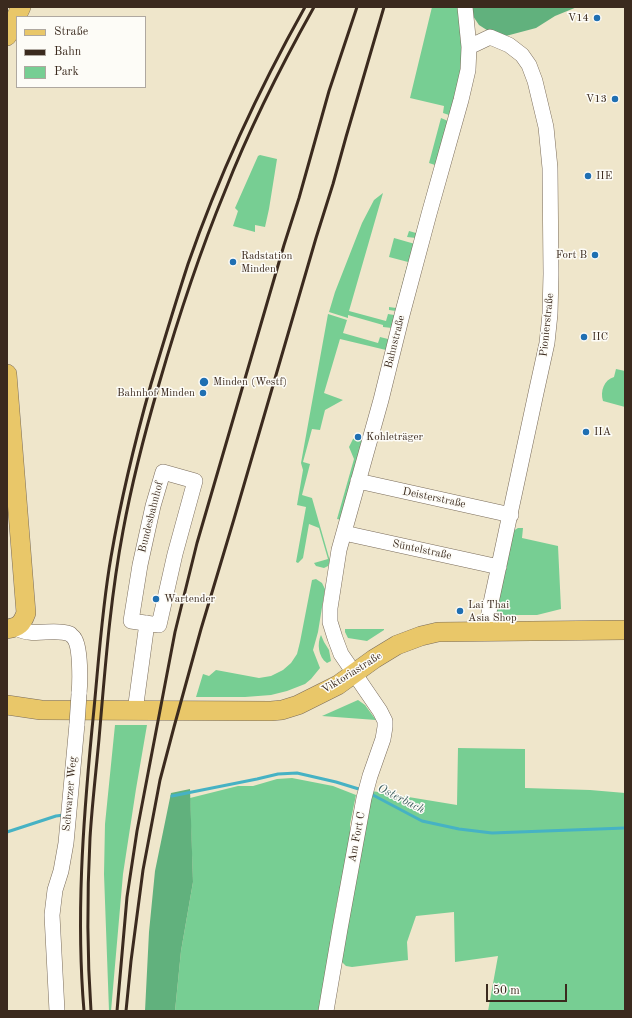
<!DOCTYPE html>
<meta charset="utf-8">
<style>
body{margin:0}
#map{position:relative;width:632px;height:1018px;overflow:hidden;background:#efe6cb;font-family:"Old Standard TT",serif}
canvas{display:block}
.frame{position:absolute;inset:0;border:8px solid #3b2a1e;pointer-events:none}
.legend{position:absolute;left:16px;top:16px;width:130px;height:72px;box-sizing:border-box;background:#fdfcf7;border:1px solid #afa8a0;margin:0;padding:5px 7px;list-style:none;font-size:12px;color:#3b2a1e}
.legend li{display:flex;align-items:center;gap:8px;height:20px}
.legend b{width:20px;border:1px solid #afa8a0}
.scale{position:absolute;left:486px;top:984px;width:81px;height:18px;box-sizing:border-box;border:2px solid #3b2a1e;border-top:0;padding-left:5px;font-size:12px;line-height:14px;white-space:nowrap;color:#3b2a1e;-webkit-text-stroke:3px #fdfcf7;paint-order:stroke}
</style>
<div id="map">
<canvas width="632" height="1018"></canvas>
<div class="frame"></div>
<ul class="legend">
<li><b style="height:5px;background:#e9c769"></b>Straße</li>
<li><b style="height:5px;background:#3b2a1e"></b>Bahn</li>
<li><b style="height:11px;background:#77ce93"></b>Park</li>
</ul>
<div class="scale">50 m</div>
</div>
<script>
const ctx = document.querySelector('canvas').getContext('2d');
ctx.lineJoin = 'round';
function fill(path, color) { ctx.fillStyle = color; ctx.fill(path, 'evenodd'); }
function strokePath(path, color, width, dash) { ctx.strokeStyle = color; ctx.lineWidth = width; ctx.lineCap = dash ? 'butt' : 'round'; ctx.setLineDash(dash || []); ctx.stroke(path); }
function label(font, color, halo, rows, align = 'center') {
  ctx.font = font + ' "Old Standard TT",serif'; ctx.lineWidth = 3; ctx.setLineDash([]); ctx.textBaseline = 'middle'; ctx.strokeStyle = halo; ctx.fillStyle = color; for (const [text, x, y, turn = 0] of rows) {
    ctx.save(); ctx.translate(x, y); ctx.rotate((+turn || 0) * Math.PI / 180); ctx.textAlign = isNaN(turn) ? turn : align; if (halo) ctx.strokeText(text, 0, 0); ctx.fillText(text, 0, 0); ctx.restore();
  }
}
const green = new Path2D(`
 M 432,7 L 459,7 L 462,58 L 462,70 L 453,113 L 449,115 L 443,113 L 444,106 L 410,98 Z
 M 441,118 L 448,121 L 416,238 L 407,237 L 409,231 L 416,233 L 435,165 L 429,163 Z
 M 260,155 L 277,159 L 269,209 L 265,227 L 255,225 L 255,232 L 233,226 L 238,211 L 235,208 L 258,156 Z
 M 383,193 L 349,311 L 386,321 L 388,314 L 394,315 L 396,317 L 392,328 L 383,327 L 383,325 L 348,315 L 348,318 L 329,312 L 335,292 L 362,223 L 374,200 Z
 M 394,238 L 415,244 L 396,311 L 389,310 L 389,307 L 396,308 L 408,262 L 389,257 Z
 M 328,314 L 347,320 L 343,333 L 378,343 L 380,337 L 388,339 L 390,341 L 386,350 L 340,339 L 324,393 L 343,400 L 325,410 L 320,430 L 312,429 L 303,462 L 310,464 L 302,495 L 312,498 L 330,561 L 328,566 L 324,568 L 316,566 L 314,563 L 328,559 L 319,528 L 309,524 L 303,558 L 298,563 L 296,562 L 306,507 L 297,505 L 303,470 L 301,463 Z
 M 616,369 L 625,371 L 625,407 L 603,401 C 600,391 604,380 614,377 Z
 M 358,435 L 362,436 L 363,441 L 342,520 L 337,519 L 354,459 L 349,447 L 353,439 Z
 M 518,528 L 523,528 L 522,538 L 558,546 L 561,609 L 537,615 L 497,615 L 496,613 L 513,531 Z
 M 316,579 L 322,583 L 325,589 L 318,632 L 313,650 L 320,668 L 311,679 L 305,684 L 287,691 L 271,695 L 245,697 L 196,697 L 203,674 L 209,676 L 216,670 L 259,678 L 271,676 L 283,670 L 291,663 L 297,654 L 300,642 L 312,580 Z
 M 345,629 L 384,629 L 384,630 L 367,641 L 348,638 L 345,632 Z
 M 321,635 L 324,642 L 329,650 L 331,661 L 327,663 C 318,657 317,643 321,635 Z
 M 358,700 L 365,705 L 376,720 L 322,716 Z
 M 115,725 L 147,725 L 136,789 L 123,874 L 111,1011 L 109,1011 L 104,874 L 105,824 Z
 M 458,748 L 525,749 L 525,788 L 590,790 L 625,793 L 625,1011 L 488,1011 L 498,956 L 455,962 L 454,912 L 416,916 L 407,942 L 408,960 L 352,967 L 346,966 L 340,960 L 372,791 L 457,805 Z
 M 292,778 L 333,786 L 356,795 L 350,824 L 350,839 L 336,907 L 320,1011 L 175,1011 L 181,951 L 193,882 L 190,798 L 238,786 L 253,786 L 277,779 Z`);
const forest = new Path2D(`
 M 472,7 L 577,7 L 555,16 L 536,28 L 502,37 L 490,32 L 479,25 L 473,16 Z
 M 190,789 L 193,882 L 181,951 L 175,1011 L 145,1011 L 149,932 L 155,871 L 171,793 Z`);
const stream = new Path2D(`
 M 371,794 L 422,821 L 459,829 L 492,833 L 625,828
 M 172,796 L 257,779 L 278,774 L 297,773 L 336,782 L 362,790
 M 7,832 L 56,816 L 64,815`);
const minor = new Path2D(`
 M 469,47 L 490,37 L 509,45 L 522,55 L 529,65 L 535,81 L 546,127 L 550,168 L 551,274 L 550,314 L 547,343 L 536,393 L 489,612 L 488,632
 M 163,472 L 195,481 L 175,554 L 159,625 L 131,621 L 140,565 L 153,506 Z
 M 358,481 L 511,515
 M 344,533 L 499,567
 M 14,628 C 19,629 24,632 29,632 C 41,634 58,629 70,634 C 70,635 74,637 74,638 C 81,647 80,683 79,694
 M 135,711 L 147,623
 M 57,1011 L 52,915 L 55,890 L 61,871 L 66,843 L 77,724
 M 326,1011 L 340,929 L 364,798 L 370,776 L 383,739 L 385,727 L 385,721 L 380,711 L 341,654 L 335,638 L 330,622 L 330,608 L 339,550 L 381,400 L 402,315 L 429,214 L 461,100 L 468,70 L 469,47 L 465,7`);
const major = new Path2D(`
 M 7,36 L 21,7
 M 7,374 L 26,613 C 22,624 19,627 7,629
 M 7,705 L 41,710 L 271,711 L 282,710 L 298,705 L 338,685 L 374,659 L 397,645 L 421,636 L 438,632 L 625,630`);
const rail = new Path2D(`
 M 84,1011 C 76,917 83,823 92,729 C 98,672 101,614 111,557 C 121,499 135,441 151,384 C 163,344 175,304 188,264 C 219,175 259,89 305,7
 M 91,1011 C 87,954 87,896 90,838 C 92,805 96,772 99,739 C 105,670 110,600 123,531 C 132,482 145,432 159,384 C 178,318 199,254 225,191 C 250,127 281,66 314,7
 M 117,1011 L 127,897 L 137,831 L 175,632 L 197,543 L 284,245 L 299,198 L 329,91 L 357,7
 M 126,1011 L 131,961 L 143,870 L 160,780 L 174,727 L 201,629 L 234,519 L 316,238 L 333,184 L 346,137 L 384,7`);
const minorBridge = new Path2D(`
 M 77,724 L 79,694`);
const markers = [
 [597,18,4,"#1f6fb2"],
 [615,99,4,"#1f6fb2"],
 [588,176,4,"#1f6fb2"],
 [595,255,4,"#1f6fb2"],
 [233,262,4,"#1f6fb2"],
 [584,337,4,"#1f6fb2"],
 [204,382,5,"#1f6fb2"],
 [203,393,4,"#1f6fb2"],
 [586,432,4,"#1f6fb2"],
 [358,437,4,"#1f6fb2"],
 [156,599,4,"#1f6fb2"],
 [460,611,4,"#1f6fb2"]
];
const poiNames = [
 ["V14",589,18,"right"],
 ["V13",607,99,"right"],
 ["IIE",596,176],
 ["Fort B",587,255,"right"],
 ["Radstation",241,256],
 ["Minden",241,269],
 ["IIC",592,337],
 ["Minden (Westf)",213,382],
 ["Bahnhof Minden",195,393,"right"],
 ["IIA",594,432],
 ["Kohleträger",366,437],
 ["Wartender",164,599],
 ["Lai Thai",468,605],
 ["Asia Shop",468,618]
];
const streetNames = [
 ["Pionierstraße",547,325,-84],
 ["Bahnstraße",395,342,-76],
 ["Deisterstraße",434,498,12],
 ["Bundesbahnhof",151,517,-76],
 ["Süntelstraße",422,550,12],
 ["Viktoriastraße",352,673,-32],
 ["Schwarzer Weg",70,794,-85],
 ["Am Fort C",357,837,-79]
];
const waterNames = [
 ["Osterbach",401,799,27]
];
fill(green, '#77ce93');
fill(forest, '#61b17d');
strokePath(stream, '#46b2c4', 3);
strokePath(minor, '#7a6c5b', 16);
strokePath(major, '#7a6c5b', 20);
strokePath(minor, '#fff', 15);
strokePath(major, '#e9c769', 19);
strokePath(rail, '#3b2a1e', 3);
strokePath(minorBridge, '#7a6c5b', 16, []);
strokePath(minorBridge, '#fff', 15);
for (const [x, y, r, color] of markers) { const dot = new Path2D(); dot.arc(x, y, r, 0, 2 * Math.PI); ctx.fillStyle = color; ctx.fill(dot); strokePath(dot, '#fdfcf7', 1.5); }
label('11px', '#3b2a1e', '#fdfcf7', poiNames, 'left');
label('11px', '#3b2a1e', '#fdfcf7', streetNames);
label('italic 12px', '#3f6060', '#fdfcf7', waterNames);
</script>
